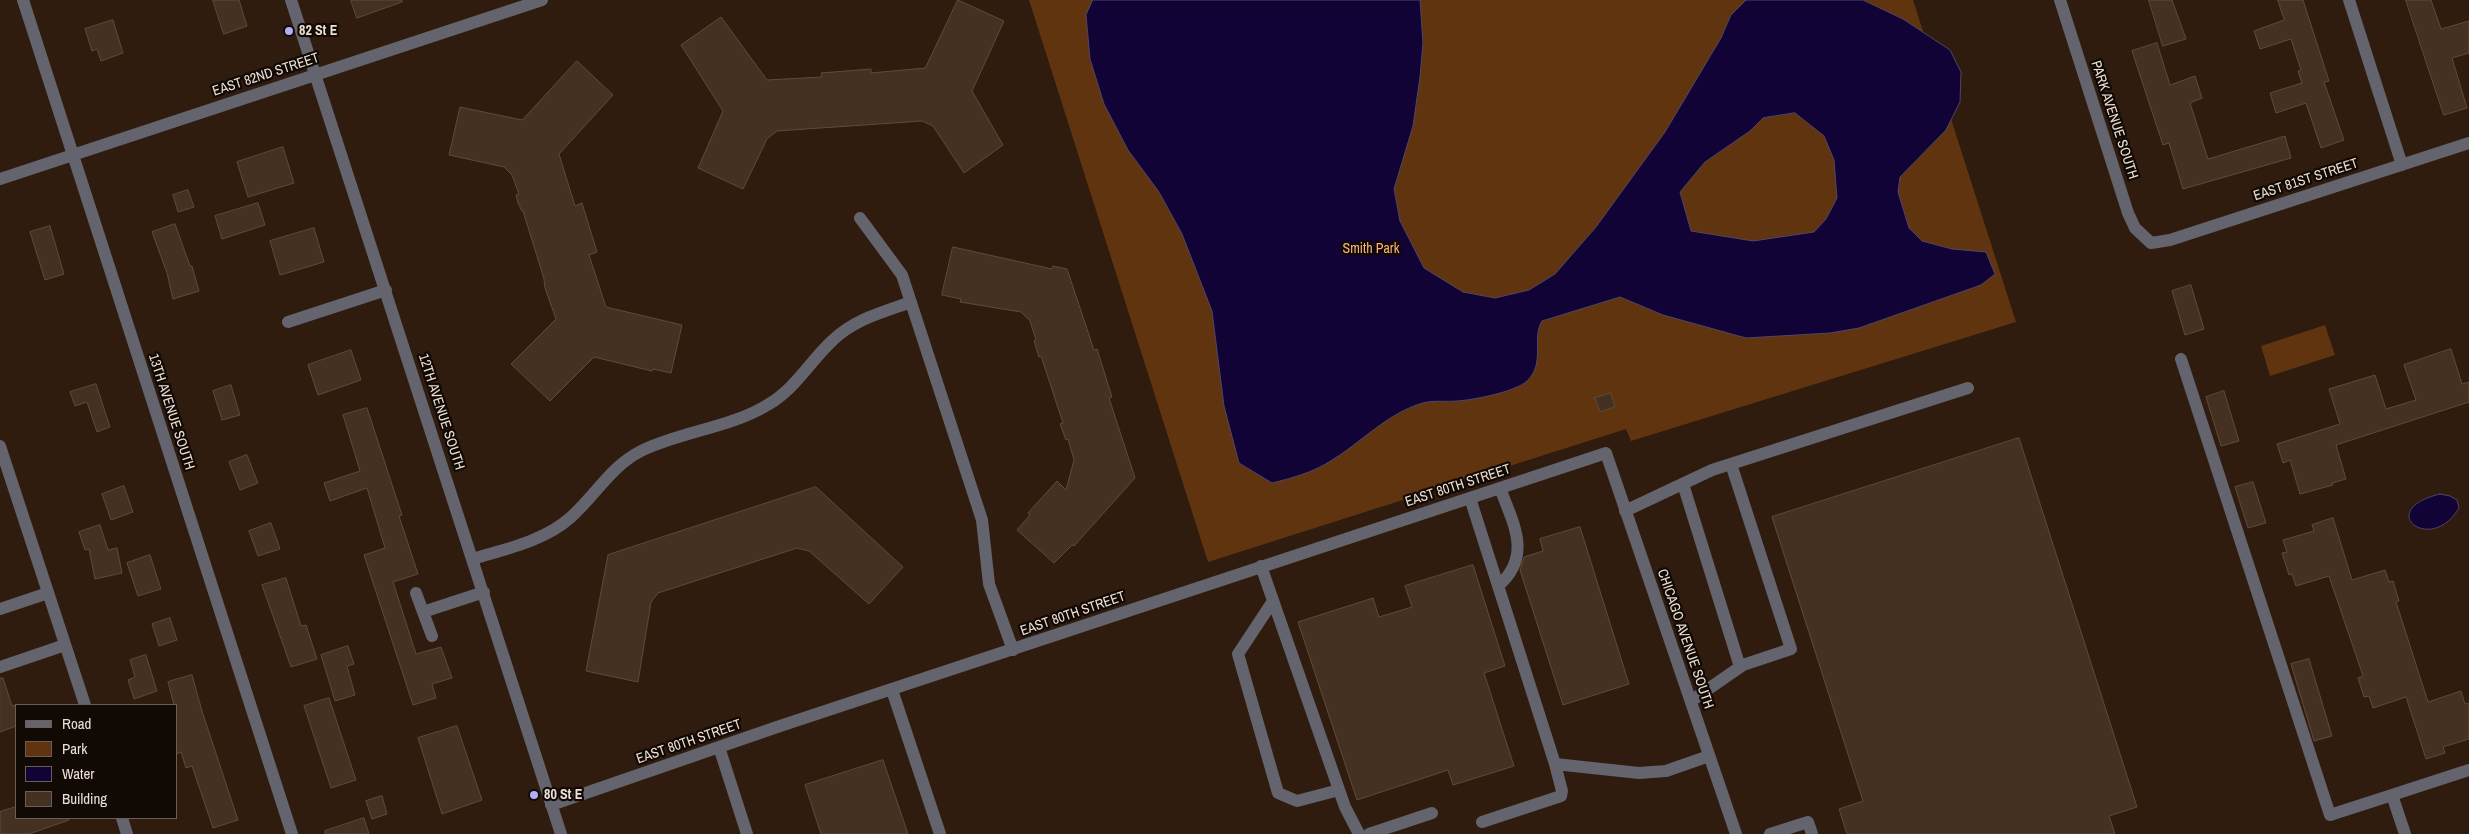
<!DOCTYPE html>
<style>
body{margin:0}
#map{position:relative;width:2469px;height:834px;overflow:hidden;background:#2f1c0e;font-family:"Archivo Narrow",sans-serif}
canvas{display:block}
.legend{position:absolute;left:15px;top:704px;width:162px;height:115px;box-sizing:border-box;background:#110904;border:1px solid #695f58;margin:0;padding:6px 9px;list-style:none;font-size:15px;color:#ecdfd6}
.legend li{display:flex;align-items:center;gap:10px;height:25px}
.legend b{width:25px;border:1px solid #695f58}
</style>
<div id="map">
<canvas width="2469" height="834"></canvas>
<ul class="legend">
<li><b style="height:6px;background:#64646f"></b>Road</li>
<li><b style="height:14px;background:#5f340f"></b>Park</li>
<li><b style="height:14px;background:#110335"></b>Water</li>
<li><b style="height:14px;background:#453122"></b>Building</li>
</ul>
</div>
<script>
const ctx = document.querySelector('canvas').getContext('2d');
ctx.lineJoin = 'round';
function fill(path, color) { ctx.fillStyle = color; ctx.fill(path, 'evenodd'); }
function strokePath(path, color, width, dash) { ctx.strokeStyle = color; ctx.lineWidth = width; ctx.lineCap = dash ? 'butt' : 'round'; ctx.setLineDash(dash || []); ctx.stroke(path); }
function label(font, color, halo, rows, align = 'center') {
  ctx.font = font + ' "Archivo Narrow",sans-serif'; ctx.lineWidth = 4.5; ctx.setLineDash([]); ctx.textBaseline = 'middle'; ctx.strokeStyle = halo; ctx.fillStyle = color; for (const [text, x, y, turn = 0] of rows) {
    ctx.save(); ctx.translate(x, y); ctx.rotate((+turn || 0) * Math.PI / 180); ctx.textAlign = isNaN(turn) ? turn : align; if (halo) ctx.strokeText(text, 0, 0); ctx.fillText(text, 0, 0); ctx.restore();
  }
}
const green = new Path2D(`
 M 1029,0 L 1913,0 L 2016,322 L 1631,441 L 1626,429 L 1208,562 Z
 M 2325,325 L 2335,355 L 2270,376 L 2261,346 Z`);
const water = new Path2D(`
 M 1093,0 L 1420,0 L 1423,43 L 1420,77 L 1413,126 L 1394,189 L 1400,221 L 1424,268 L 1463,292 L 1495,298 L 1529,290 L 1555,274 L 1596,227 L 1665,132 L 1721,38 L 1731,15 L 1746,0 L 1863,0 L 1903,19 L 1950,50 L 1961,72 L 1960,102 L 1946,130 L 1900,177 L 1898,192 L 1909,228 L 1922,241 L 1952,249 L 1986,252 L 1995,274 L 1981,285 L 1859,328 L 1830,333 L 1746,338 L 1663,315 L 1620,297 L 1542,321 C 1531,339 1546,363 1527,381 C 1515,392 1473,400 1457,401 C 1446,402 1434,400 1423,403 C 1387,413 1361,443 1329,462 C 1311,473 1292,478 1272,483 L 1239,463 L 1224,406 L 1212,311 L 1182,234 L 1159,192 L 1128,150 L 1104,104 L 1090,59 L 1086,15 ZM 1795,113 L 1824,136 L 1834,160 L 1837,198 L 1826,219 L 1814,232 L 1753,241 L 1691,231 L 1680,192 L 1705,162 L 1750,131 L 1763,118 Z
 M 2440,494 L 2450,496 L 2457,500 L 2459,508 C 2431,556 2373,510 2440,494 Z`);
const building = new Path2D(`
 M 213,0 L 239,0 L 247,26 L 224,34 Z
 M 351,0 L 402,0 L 402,2 L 357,18 Z
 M 958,0 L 1004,21 L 972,91 L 1003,145 L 964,173 L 933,126 L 922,121 L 777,131 L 767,139 L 743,189 L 698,168 L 723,111 L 681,45 L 721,17 L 767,80 L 822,77 L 821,73 L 871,69 L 871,73 L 925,68 Z
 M 2149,0 L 2172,0 L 2186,39 L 2163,46 Z
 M 2278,0 L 2303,0 L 2329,81 L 2324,82 L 2344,140 L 2321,148 L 2306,103 L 2276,113 L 2270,93 L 2302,83 L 2298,71 L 2301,70 L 2291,39 L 2260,49 L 2254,31 L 2284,20 Z
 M 2406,0 L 2431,0 L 2441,29 L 2469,21 L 2469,53 L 2452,58 L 2467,108 L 2444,115 Z
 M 113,20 L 123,53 L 101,61 L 97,49 L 92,51 L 85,29 Z
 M 2157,43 L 2170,85 L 2195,76 L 2202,98 L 2190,103 L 2208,159 L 2285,136 L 2291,158 L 2183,189 L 2169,143 L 2163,145 L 2132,51 Z
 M 577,61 L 613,95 L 559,154 L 575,206 L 582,203 L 597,252 L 589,255 L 606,307 L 682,325 L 671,373 L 653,369 L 652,371 L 594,357 L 550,401 L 511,364 L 556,319 L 545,288 L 544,279 L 523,211 L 522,211 L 518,203 L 516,195 L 519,194 L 512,175 L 504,167 L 449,155 L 460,107 L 522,120 Z
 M 283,147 L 294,183 L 248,197 L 237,162 Z
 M 188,190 L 194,207 L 178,212 L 173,195 Z
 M 258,203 L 265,225 L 222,239 L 215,216 Z
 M 175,224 L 190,266 L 192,266 L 199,291 L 173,299 L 167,273 L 152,232 Z
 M 50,226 L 64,274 L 45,280 L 30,232 Z
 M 314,228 L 324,262 L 280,275 L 270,241 Z
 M 953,247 L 1052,269 L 1053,266 L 1067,269 L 1094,350 L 1097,349 L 1112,397 L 1109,398 L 1135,478 L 1074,546 L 1072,545 L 1054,563 L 1017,530 L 1030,515 L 1028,513 L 1057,481 L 1066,490 L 1074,460 L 1068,439 L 1066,440 L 1060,424 L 1063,423 L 1041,356 L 1039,357 L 1034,341 L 1036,340 L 1030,321 L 1021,312 L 960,302 L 961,299 L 942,295 Z
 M 2191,285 L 2204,329 L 2185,335 L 2172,291 Z
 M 2451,349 L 2462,384 L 2469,382 L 2469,402 L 2336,445 L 2346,479 L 2332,483 L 2333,485 L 2300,494 L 2290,460 L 2283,463 L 2277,444 L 2340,424 L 2329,389 L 2375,375 L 2386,409 L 2416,400 L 2404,365 Z
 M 351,350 L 361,380 L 318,395 L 308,365 Z
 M 96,384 L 110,427 L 97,432 L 87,402 L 75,406 L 70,392 Z
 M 231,385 L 240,415 L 222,420 L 213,391 Z
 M 2224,391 L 2239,441 L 2221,446 L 2206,397 Z
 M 1611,393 L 1615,407 L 1600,412 L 1595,398 Z
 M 367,408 L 402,515 L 399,516 L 418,574 L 393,582 L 416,654 L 441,647 L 452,678 L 432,684 L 436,698 L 413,705 L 364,555 L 385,548 L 367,488 L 330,501 L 324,483 L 360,471 L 343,415 Z
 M 2019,438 L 2137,807 L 2109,816 L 2115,834 L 1847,834 L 1839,809 L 1863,801 L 1772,517 Z
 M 247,455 L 258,483 L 240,490 L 229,462 Z
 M 2253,482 L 2266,523 L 2248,528 L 2235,487 Z
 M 124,486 L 133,512 L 111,520 L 102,494 Z
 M 816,487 L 903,567 L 869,604 L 809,551 L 797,548 L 658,593 L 651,602 L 638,682 L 586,671 L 608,555 Z
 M 2333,518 L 2352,580 L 2385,570 L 2389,582 L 2393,581 L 2399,601 L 2396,602 L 2428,702 L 2461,691 L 2465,704 L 2469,703 L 2469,739 L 2443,747 L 2445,753 L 2426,759 L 2406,697 L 2373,708 L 2369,696 L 2364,697 L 2358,678 L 2363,676 L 2329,576 L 2296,586 L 2292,574 L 2289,575 L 2282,553 L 2287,552 L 2283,540 L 2314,531 L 2312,525 Z
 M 271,523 L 280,549 L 258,556 L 249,531 Z
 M 100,525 L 108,550 L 117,548 L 122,573 L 95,579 L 89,549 L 85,550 L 79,532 Z
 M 1580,527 L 1629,684 L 1563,705 L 1520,570 L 1524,557 L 1543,551 L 1540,539 Z
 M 150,555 L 161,589 L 138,596 L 127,563 Z
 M 1473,565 L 1505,666 L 1484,673 L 1514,766 L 1453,785 L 1448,770 L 1357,800 L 1298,622 L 1373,598 L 1379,617 L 1412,607 L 1405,586 Z
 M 286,578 L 301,626 L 306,625 L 317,659 L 291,667 L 262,585 Z
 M 170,618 L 177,640 L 159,646 L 152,624 Z
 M 348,646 L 354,664 L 347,666 L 355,695 L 335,701 L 321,655 Z
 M 146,655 L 157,691 L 134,699 L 128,680 L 135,677 L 130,660 Z
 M 2309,659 L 2332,736 L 2314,741 L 2291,664 Z
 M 192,675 L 202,711 L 238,820 L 213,828 L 192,766 L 186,768 L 181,752 L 176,754 L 176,705 L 174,705 L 168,682 Z
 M 0,678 L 3,678 L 12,706 L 16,705 L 16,726 L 0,732 Z
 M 329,698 L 356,780 L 331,788 L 304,706 Z
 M 457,726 L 482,800 L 442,814 L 418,738 Z
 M 883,760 L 908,834 L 821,834 L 805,785 Z
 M 382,796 L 387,814 L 372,819 L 366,801 Z
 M 16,807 L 16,818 L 68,818 L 69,820 L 29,834 L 0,834 L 0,812 Z
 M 364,818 L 369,834 L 325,834 L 325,831 Z`);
const minor = new Path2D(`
 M 23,0 L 292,834
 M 291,0 L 561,834
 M 2060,0 L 2128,213 L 2135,228 L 2151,243 L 2170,240 L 2469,143
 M 2349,0 L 2402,165
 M 0,179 L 542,0
 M 860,218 L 902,275 L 982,520 L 989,584 L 1013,650
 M 288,322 L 386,290
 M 2181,359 L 2330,815 L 2392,795 L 2405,834
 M 0,446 L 85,705
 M 1683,484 L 1740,667
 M 1470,498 L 1555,764 L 1639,773 L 1666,771 L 1709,756
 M 1625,511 L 1712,470 L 1968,388
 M 473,559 C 505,549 544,541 570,518 C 595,496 611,466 641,451 C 682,431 731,428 769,404 C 796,388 810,361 833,340 C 855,319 883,312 911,302
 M 1261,566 L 1345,807 L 1359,834
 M 1498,586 C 1533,556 1513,523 1500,488
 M 416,593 L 423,612 L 484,592
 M 1273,601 L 1238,654 L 1278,793 L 1297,801 L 1339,790
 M 0,609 L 48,593
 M 423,612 L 432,636
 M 0,667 L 65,645
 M 892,690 L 940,834
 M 1691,701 L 1743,665 L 1791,649 L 1731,464
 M 719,747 L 747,834
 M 2392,795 L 2469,770
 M 551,805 L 780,726 L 1606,453 L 1736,834
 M 122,818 L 127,834
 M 1482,822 L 1561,796 L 1562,791 L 1555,764
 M 1369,834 L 1432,813
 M 1770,834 L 1808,822 L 1812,834`);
const markers = [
 [289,31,5,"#b3adf9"],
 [534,795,5,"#b3adf9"]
];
const poiNames = [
 ["82 St E",299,31],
 ["80 St E",544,795]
];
const streetNames = [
 ["EAST 82ND STREET",266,75,-18],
 ["PARK AVENUE SOUTH",2114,120,72],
 ["EAST 81ST STREET",2306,180,-18],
 ["13TH AVENUE SOUTH",171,412,72],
 ["12TH AVENUE SOUTH",441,412,72],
 ["EAST 80TH STREET",1458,486,-18],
 ["EAST 80TH STREET",1073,614,-19],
 ["CHICAGO AVENUE SOUTH",1685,639,71],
 ["EAST 80TH STREET",689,742,-19]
];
const parkNames = [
 ["Smith Park",1371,249]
];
fill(green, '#5f340f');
fill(water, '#110335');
strokePath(water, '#534565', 1);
fill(building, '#453122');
strokePath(building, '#604a3b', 1);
strokePath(minor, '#64646f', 12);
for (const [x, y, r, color] of markers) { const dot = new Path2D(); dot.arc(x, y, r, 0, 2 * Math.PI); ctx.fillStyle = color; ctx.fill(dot); strokePath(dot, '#110904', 2); }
label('bold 14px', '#ecdfd6', '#110904', poiNames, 'left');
label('14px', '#ecdfd6', '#110904', streetNames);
label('14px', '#ffb27b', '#110904', parkNames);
</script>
